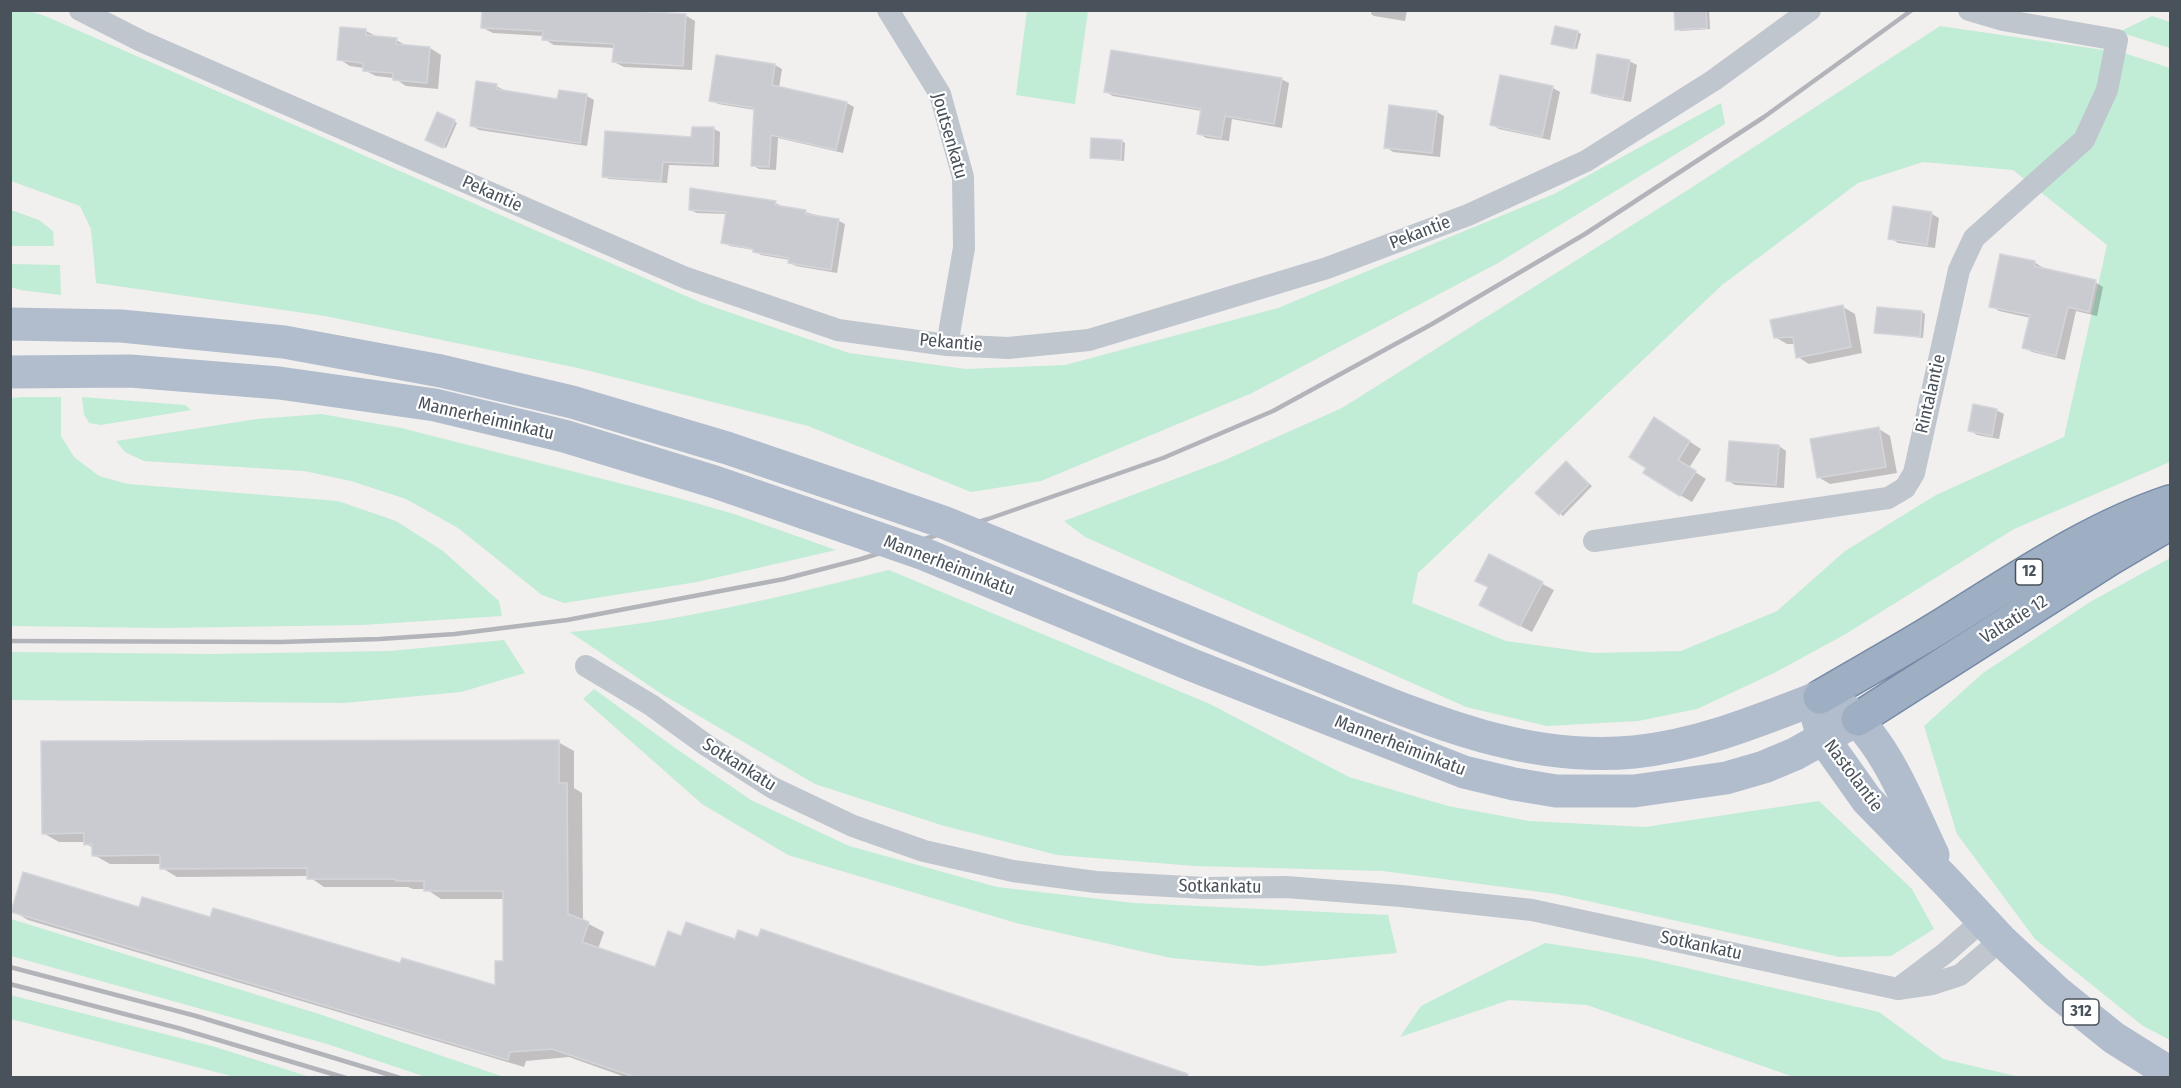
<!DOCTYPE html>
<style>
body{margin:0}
#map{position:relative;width:2181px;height:1088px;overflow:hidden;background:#f2efef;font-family:"Fira Sans Condensed",sans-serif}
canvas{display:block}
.frame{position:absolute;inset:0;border:12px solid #49515b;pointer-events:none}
</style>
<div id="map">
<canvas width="2181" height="1088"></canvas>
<div class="frame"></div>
</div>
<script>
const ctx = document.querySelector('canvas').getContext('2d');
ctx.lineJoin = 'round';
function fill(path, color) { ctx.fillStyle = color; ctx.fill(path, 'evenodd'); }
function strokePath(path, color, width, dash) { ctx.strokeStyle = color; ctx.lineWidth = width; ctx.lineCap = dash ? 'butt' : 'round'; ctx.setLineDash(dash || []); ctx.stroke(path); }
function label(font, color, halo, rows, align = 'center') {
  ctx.font = font + ' "Fira Sans Condensed",sans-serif'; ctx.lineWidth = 4.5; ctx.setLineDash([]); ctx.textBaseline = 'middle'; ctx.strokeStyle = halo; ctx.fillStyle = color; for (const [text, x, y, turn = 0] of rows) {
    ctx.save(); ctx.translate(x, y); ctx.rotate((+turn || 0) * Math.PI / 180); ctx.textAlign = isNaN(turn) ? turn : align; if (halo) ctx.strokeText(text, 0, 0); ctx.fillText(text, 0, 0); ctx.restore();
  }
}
const green = new Path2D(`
 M 10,11 L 29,11 L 45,16 L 702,303 L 849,353 L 966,369 L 1065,365 L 1278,308 L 1554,194 L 1721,103 L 1725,124 L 1498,263 L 1252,393 L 1041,481 L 971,492 L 808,426 L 578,368 L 325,316 L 96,283 L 91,229 L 80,206 L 11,181 Z
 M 1027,11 L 1088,11 L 1075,104 L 1016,95 Z
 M 2152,16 L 2170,22 L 2170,48 L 2119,32 Z
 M 1940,26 L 2124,53 L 2170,68 L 2170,462 L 2014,529 L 1844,635 L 1774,673 L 1697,709 L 1638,721 L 1547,726 L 1466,707 L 1085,537 L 1064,521 L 1225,460 L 1342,408 L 1691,188 ZM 1923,162 L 2013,170 L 2107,245 L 2064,437 L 1936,495 L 1845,551 L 1777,611 L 1681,651 L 1593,653 L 1506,641 L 1412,603 L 1418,573 L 1722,285 L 1858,183 Z
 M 11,210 L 39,220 L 53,231 L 54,246 L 11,246 Z
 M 11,264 L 60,265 L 61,295 L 20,290 L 11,287 Z
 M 23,397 L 61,397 L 61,436 L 74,457 L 99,476 L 128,484 L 338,501 L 396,521 L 443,551 L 499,601 L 502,616 L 362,625 L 162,628 L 11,626 L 11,398 Z
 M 82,397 L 185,405 L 191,410 L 101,425 L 89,423 L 84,414 Z
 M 321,414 L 401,428 L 678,498 L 734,514 L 836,550 L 697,582 L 564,603 L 542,595 L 458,528 L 406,499 L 351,481 L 304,471 L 144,461 L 125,452 L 116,441 L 257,419 Z
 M 2170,558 L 2170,1040 L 2143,1026 L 2035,939 L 1957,834 L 1924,726 L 1983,673 L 2090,602 Z
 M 889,570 L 1210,704 L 1349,777 L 1448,806 L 1529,821 L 1645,827 L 1819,801 L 1912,889 L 1934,929 L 1891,956 L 1839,957 L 1556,894 L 1383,871 L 1195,866 L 1057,855 L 941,825 L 815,784 L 660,693 L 570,632 C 679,622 784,596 889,570 Z
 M 504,640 L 525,673 L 461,692 L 344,703 L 11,700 L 11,652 L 211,654 L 390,651 Z
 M 594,689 L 678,750 L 751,800 L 849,846 L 997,887 L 1134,903 L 1388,915 L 1397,953 L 1261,966 L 1171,958 L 1016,923 L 788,855 L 702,804 L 583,699 Z
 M 11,919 L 319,1014 L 504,1077 L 426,1077 L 327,1044 L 11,956 Z
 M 1545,943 L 1643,958 L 1879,1012 L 1943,1059 L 2020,1077 L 1794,1077 L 1587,1005 L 1509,1000 L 1400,1037 L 1421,1006 Z
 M 10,995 L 212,1046 L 310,1077 L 235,1077 L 11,1019 Z`);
const shadow = new Path2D(`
 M 1372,10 L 1407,10 L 1405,21 L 1374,16 L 1371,14 Z
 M 1676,10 L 1709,10 L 1710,29 L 1680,31 L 1677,29 Z
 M 685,15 L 695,21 L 692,70 L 624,67 L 614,62 L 615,48 L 554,45 L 544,39 L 544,36 L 493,33 L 483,28 Z
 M 366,31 L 378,37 L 396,40 L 407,46 L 430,48 L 441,55 L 438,89 L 406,86 L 394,78 L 376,76 L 364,70 L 364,68 L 350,66 L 339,59 Z
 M 1578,32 L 1581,34 L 1577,49 L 1556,45 Z
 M 717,57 L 775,65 L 782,69 L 779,88 L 847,103 L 854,107 L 843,153 L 778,138 L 776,170 L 759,169 L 752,165 L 755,110 L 718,104 L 711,100 Z
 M 1629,61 L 1637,65 L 1631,102 L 1600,96 L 1592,92 Z
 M 1281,79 L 1289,83 L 1282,128 L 1232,119 L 1229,141 L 1206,138 L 1198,133 L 1202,111 L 1113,96 L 1106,92 Z
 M 496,86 L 504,90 L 504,92 L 559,101 L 587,96 L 594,100 L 587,146 L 479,130 L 471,125 Z
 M 1553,88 L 1560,92 L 1550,140 L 1499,129 L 1491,124 Z
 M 1437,112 L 1444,116 L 1440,157 L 1393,152 L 1386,147 Z
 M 454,121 L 457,123 L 446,148 L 430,141 Z
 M 693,128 L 714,129 L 720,132 L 719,167 L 669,165 L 667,183 L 609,179 L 603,176 L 693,139 Z
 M 1122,141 L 1125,143 L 1124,161 L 1091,157 Z
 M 775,203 L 782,206 L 839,221 L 845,224 L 837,273 L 796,266 L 790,263 L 790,260 L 761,255 L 754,250 L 730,246 L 723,242 L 728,214 L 697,213 L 690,210 Z
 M 1894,208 L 1932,214 L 1939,218 L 1935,248 L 1898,243 L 1890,238 Z
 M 2034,262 L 2042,267 L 2042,270 L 2095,282 L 2103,287 L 2097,316 L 2076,311 L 2065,360 L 2032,352 L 2024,347 L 2031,318 L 1999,311 L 1991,306 Z
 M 1843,307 L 1855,314 L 1862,353 L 1809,364 L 1798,357 L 1795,344 L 1787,344 L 1775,337 Z
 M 1922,312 L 1925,314 L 1923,338 L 1876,332 Z
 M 1996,410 L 2004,414 L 1999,439 L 1977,435 L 1969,430 Z
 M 1666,426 L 1701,449 L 1689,468 L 1706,479 L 1692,502 L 1680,495 Z
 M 1879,429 L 1890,436 L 1897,473 L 1830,484 L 1818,477 Z
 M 1779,446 L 1786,451 L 1784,488 L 1735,485 L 1727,480 Z
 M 1569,465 L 1592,486 L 1563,516 L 1538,493 Z
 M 1489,556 L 1554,590 L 1532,632 L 1492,611 Z
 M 558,742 L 574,751 L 574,788 L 582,793 L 583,921 L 604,932 L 598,949 L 656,969 L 682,938 L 736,941 L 1173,1071 L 1184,1078 L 628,1078 L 569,1057 L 526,1061 L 524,1067 L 28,920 L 13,911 L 140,909 L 211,919 L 497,987 L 504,963 L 504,899 L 441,899 L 426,889 L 413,889 L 408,887 L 324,887 L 308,876 L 177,877 L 162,868 L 162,864 L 110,864 L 94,855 L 94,848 L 86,844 L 86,842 L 59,842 L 43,833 Z`);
const building = new Path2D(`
 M 482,10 L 615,10 L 686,14 L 683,66 L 612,62 L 614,44 L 542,40 L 543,31 L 481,28 Z
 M 1674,10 L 1706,10 L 1707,28 L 1675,30 Z
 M 1555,26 L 1578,31 L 1574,49 L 1551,44 Z
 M 340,27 L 366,29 L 366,35 L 397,38 L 396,44 L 430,47 L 427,83 L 393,80 L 393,73 L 363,71 L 363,63 L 337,60 Z
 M 1111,50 L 1282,78 L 1274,124 L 1225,116 L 1221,138 L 1197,134 L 1201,109 L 1104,92 Z
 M 1597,54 L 1630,60 L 1623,99 L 1591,93 Z
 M 716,55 L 775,64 L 772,85 L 847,102 L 836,150 L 771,135 L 769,167 L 751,166 L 754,108 L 709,101 Z
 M 1500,75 L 1553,86 L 1542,137 L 1490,125 Z
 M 476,81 L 497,84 L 496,89 L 557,99 L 559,90 L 587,94 L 580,143 L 470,126 Z
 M 1389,105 L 1437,111 L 1432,153 L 1384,148 Z
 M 437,112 L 455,120 L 443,148 L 425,140 Z
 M 692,127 L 714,127 L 713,164 L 663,162 L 661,181 L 602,177 L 605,131 L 691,137 Z
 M 1091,138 L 1122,140 L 1121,160 L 1090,158 Z
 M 690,188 L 776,201 L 775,205 L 806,210 L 805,214 L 839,219 L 831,270 L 788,263 L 789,258 L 753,252 L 753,249 L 721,243 L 726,212 L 689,210 Z
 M 1893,206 L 1932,212 L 1927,245 L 1888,239 Z
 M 2000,254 L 2035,261 L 2034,266 L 2096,280 L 2089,312 L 2068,307 L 2056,356 L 2022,348 L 2030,315 L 1989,307 Z
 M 1843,305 L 1851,347 L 1796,358 L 1793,337 L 1774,338 L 1770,320 Z
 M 1877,307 L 1922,311 L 1920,337 L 1874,333 Z
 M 1973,404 L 1997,409 L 1992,436 L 1968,431 Z
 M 1654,417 L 1690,441 L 1678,460 L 1696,471 L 1680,496 L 1643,473 L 1646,468 L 1629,457 Z
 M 1879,427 L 1886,467 L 1817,478 L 1810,439 Z
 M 1729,441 L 1779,445 L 1776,485 L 1726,481 Z
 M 1566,461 L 1589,484 L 1559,515 L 1535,493 Z
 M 1489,554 L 1543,582 L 1520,626 L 1479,605 L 1488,587 L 1475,581 Z
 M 559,740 L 559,783 L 567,783 L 568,914 L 589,922 L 582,942 L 655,967 L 668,931 L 681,936 L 686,922 L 735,939 L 738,930 L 758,937 L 761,929 L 1188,1074 L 1187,1077 L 635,1077 L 552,1049 L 510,1052 L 508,1060 L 11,912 L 23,872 L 139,907 L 142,897 L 210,917 L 213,908 L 400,963 L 402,958 L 495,985 L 495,961 L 503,961 L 503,891 L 424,891 L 424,881 L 396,881 L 396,879 L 307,879 L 307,868 L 160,869 L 160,855 L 92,856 L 92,844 L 84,845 L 84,833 L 42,834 L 41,741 Z`);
const minor = new Path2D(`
 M 80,10 L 141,41 L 686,278 L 838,330 L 947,345 L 1008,348 L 1089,340 L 1327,268 L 1468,215 L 1586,161 L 1714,80 L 1810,10
 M 888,10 L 940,94 L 963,177 L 964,248 L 947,345
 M 1594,541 L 1888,498 L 1905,488 L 1914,473 L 1959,270 L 1974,238 L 2084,140 L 2107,90 L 2117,40 L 2003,20 L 1969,10
 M 586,666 L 651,705 L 706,745 L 773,788 L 853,826 L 924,851 L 1013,871 L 1096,882 L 1205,888 L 1286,887 L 1401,896 L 1532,910 L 1898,989 L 1932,984 L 1960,975 L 2001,940
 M 1899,988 L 1944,954 L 1982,921`);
const primary = new Path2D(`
 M 10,324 L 121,326 L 284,342 L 441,371 L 572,402 L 727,448 L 868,496
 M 10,372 L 130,371 L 279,383 L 435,405 L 564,436 L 715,482 L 805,513
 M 1073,575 C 1151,607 1229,639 1308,671 C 1412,713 1518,763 1634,752 C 1700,745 1758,721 1820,697
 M 1023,595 L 1192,665 L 1464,772 L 1514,784 L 1556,791 L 1634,791 L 1726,778 L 1764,767 L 1795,754 L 1858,719
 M 1842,707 C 1885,739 1910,807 1933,855
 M 1817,716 L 1823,738 L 1867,800 L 1946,881 L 2001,940 L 2057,992 L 2114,1038 L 2170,1073`);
const trunk = new Path2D(`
 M 1820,697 C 1864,671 1910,646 1954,618 C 2023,575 2092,528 2170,502
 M 1858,719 L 2109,559 L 2170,523`);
const rail = new Path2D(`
 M 10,641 L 280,642 L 380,639 L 455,634 L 567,620 L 784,579 L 861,559 L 988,519 L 1163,458 L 1273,411 L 1432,324 L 1585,234 L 1764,117 L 1912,10
 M 10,967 L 196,1016 L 400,1078
 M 10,984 L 178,1028 L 346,1078`);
const primaryBridge = new Path2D(`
 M 868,496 L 943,522 L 1073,575
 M 805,513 L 924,554 L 1023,595`);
const shields = [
 [2029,572,27],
 [2081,1012,36]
];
const shieldNames = [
 ["12",2029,572],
 ["312",2081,1012]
];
const streetNames = [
 ["Joutsenkatu",949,136,74],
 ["Pekantie",492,194,24],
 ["Pekantie",1420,233,-21],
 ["Pekantie",951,343,5],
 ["Rintalantie",1931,394,-77],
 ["Mannerheiminkatu",486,419,13],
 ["Mannerheiminkatu",949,566,21],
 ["Valtatie 12",2014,620,-32],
 ["Mannerheiminkatu",1400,746,21],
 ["Sotkankatu",739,765,32],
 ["Nastolantie",1853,776,53],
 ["Sotkankatu",1220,887,1],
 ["Sotkankatu",1701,946,12]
];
fill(green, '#c1ecd5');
fill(shadow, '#0003');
fill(building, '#cacbd1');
strokePath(building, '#d4d5da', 1.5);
strokePath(trunk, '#768aa6', 36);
strokePath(minor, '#bfc6cd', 22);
strokePath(primary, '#b1bdcc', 33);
strokePath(trunk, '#9eaec3', 33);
strokePath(rail, '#b2b4b9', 4.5);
strokePath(primaryBridge, '#b1bdcc', 33);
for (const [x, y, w] of shields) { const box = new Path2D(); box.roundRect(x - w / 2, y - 13, w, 26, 4.5); ctx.fillStyle = '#fff'; ctx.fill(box); strokePath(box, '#49515b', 1.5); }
label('bold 16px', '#49515b', null, shieldNames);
label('18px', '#49515b', '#fff', streetNames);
</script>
